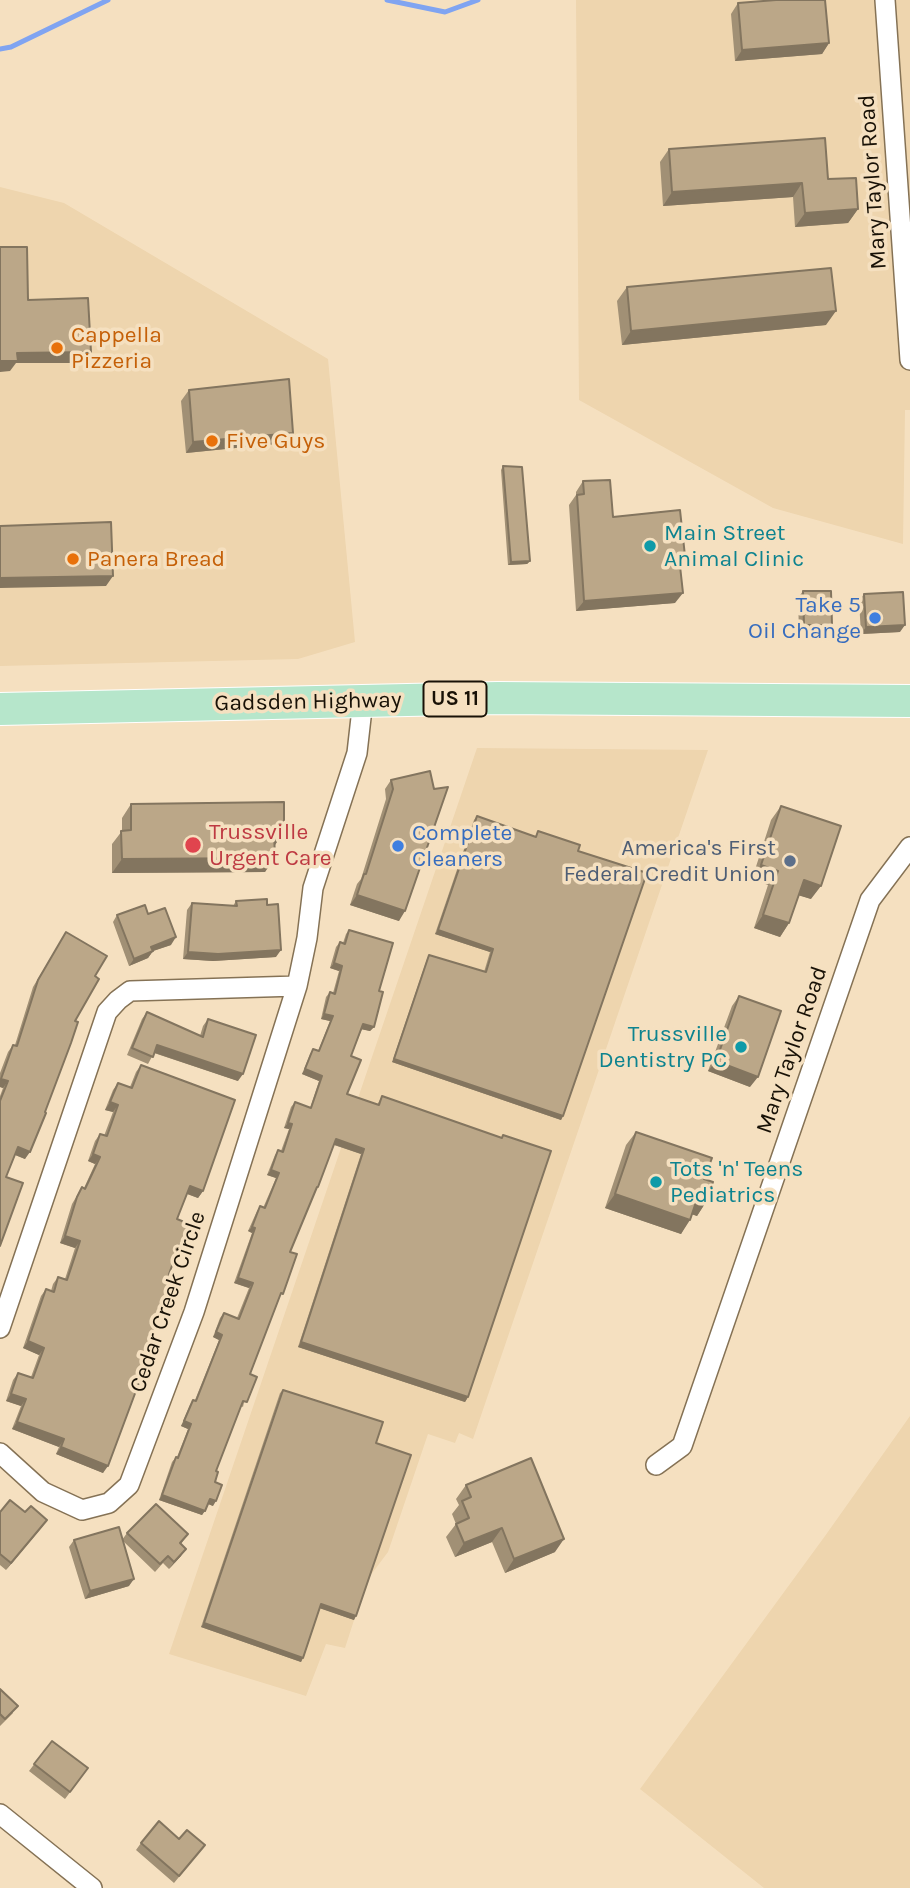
<!DOCTYPE html>
<style>
body{margin:0}
canvas{display:block;background:#f5e0c0}
</style>
<canvas width="910" height="1888"></canvas>
<script>
const ctx = document.querySelector('canvas').getContext('2d');
ctx.lineJoin = 'round';
function fill(path, color) { ctx.fillStyle = color; ctx.fill(path, 'evenodd'); }
function strokePath(path, color, width, dash) { ctx.strokeStyle = color; ctx.lineWidth = width; ctx.lineCap = dash ? 'butt' : 'round'; ctx.setLineDash(dash || []); ctx.stroke(path); }
function label(font, color, halo, rows, align = 'center') {
  ctx.font = font + ' Karla,sans-serif'; ctx.lineWidth = 7; ctx.setLineDash([]); ctx.textBaseline = 'middle'; ctx.strokeStyle = halo; ctx.fillStyle = color; for (const [text, x, y, turn = 0] of rows) {
    ctx.save(); ctx.translate(x, y); ctx.rotate((+turn || 0) * Math.PI / 180); ctx.textAlign = isNaN(turn) ? turn : align; if (halo) ctx.strokeText(text, 0, 0); ctx.fillText(text, 0, 0); ctx.restore();
  }
}
const built = new Path2D(`
 M 576,0 L 910,0 L 910,410 L 905,410 L 903,544 L 773,508 L 579,400 Z
 M 0,187 L 64,203 L 328,359 L 355,642 L 298,659 L 0,666 Z
 M 477,748 L 708,750 L 473,1439 L 459,1433 L 455,1443 L 428,1434 L 388,1552 L 367,1580 L 345,1648 L 326,1644 L 306,1696 L 169,1654 Z
 M 910,1416 L 910,1888 L 764,1888 L 640,1789 L 825,1536 Z`);
const stream = new Path2D(`
 M 387,0 L 445,12 L 478,0
 M 0,49 L 11,47 L 108,0`);
const street = new Path2D(`
 M 885,0 L 910,360
 M 297,986 L 307,938 L 313,888 L 357,753 L 363,700
 M 0,1328 L 107,1012 L 118,1000 L 130,991 L 297,986 L 194,1312 L 129,1485 L 109,1503 L 82,1510 L 43,1492 L 0,1453
 M 656,1465 L 682,1446 L 870,900 L 910,847
 M 0,1814 L 92,1888`);
const primary = new Path2D(`
 M 0,709 L 498,698 L 910,701`);
const wall = new Path2D(`
 M 738,3 L 829,43 L 822,54 L 735,61 L 731,14 Z
 M 669,149 L 828,179 L 858,209 L 848,223 L 795,227 L 793,197 L 663,206 L 660,162 Z
 M 627,287 L 826,325 L 622,345 L 617,301 Z
 M 189,390 L 293,433 L 285,443 L 186,453 L 181,401 Z
 M 503,466 L 530,561 L 527,564 L 508,565 L 501,470 Z
 M 583,481 L 613,517 L 685,556 L 679,564 L 675,603 L 576,611 L 569,505 L 576,495 L 576,492 Z
 M 803,591 L 832,625 L 827,632 L 799,632 L 798,598 Z
 M 864,594 L 900,632 L 861,634 L 859,601 Z
 M 430,771 L 399,921 L 350,905 L 357,884 L 361,879 L 386,799 L 385,789 L 391,780 Z
 M 131,804 L 275,845 L 265,872 L 112,873 L 112,844 L 122,831 L 122,818 Z
 M 781,806 L 811,899 L 799,895 L 789,923 L 780,937 L 754,928 L 768,885 L 752,879 L 771,820 Z
 M 477,816 L 535,837 L 538,831 L 578,851 L 563,1116 L 561,1120 L 392,1062 L 427,959 L 429,955 L 484,972 L 490,952 L 435,934 L 474,820 Z
 M 236,901 L 267,905 L 276,957 L 213,961 L 183,959 L 187,910 L 192,903 L 233,906 Z
 M 148,914 L 171,945 L 153,951 L 148,958 L 129,966 L 113,922 L 117,915 Z
 M 349,930 L 379,991 L 374,1027 L 370,1031 L 362,1029 L 351,1056 L 347,1094 L 377,1105 L 382,1096 L 501,1138 L 503,1135 L 468,1397 L 465,1402 L 298,1347 L 361,1154 L 334,1145 L 290,1252 L 279,1299 L 250,1374 L 243,1407 L 241,1406 L 216,1471 L 213,1506 L 208,1504 L 202,1515 L 159,1500 L 172,1462 L 176,1457 L 177,1457 L 188,1429 L 181,1426 L 190,1405 L 193,1400 L 195,1400 L 219,1340 L 213,1337 L 220,1318 L 224,1313 L 237,1318 L 249,1288 L 234,1283 L 252,1233 L 248,1231 L 257,1211 L 260,1206 L 263,1208 L 276,1178 L 267,1175 L 275,1155 L 278,1150 L 281,1151 L 289,1129 L 284,1128 L 291,1107 L 295,1102 L 310,1108 L 319,1081 L 302,1074 L 310,1054 L 313,1049 L 318,1051 L 330,1021 L 321,1019 L 326,997 L 330,992 L 333,993 L 339,971 L 330,968 L 336,947 L 340,942 L 343,943 L 346,934 Z
 M 66,932 L 95,976 L 75,1021 L 25,1159 L 15,1155 L 6,1177 L 0,1246 L 0,1096 L 3,1088 L 0,1087 L 0,1073 L 8,1052 L 13,1045 L 15,1045 L 33,987 Z
 M 739,996 L 750,1087 L 708,1071 L 732,1006 Z
 M 147,1012 L 200,1036 L 203,1026 L 208,1019 L 238,1081 L 154,1053 L 148,1064 L 127,1055 L 142,1019 Z
 M 141,1065 L 203,1191 L 198,1198 L 187,1194 L 177,1219 L 186,1246 L 181,1254 L 177,1252 L 169,1274 L 168,1299 L 163,1307 L 162,1306 L 103,1473 L 56,1454 L 59,1447 L 12,1429 L 21,1406 L 6,1401 L 13,1380 L 18,1373 L 31,1377 L 39,1355 L 23,1348 L 41,1296 L 46,1289 L 51,1291 L 53,1284 L 58,1277 L 65,1279 L 75,1248 L 60,1243 L 72,1204 L 82,1187 L 84,1188 L 95,1164 L 88,1161 L 95,1141 L 100,1134 L 104,1136 L 113,1112 L 105,1110 L 113,1090 L 118,1083 L 130,1087 L 136,1072 Z
 M 636,1132 L 704,1179 L 706,1202 L 697,1216 L 692,1214 L 681,1234 L 605,1208 L 626,1145 Z
 M 283,1390 L 376,1443 L 354,1620 L 320,1608 L 301,1662 L 201,1627 L 280,1393 Z
 M 466,1485 L 555,1552 L 505,1573 L 492,1542 L 455,1557 L 446,1537 L 456,1524 L 452,1514 L 459,1505 L 456,1499 Z
 M 0,1512 L 25,1512 L 47,1520 L 6,1570 L 0,1565 Z
 M 127,1533 L 188,1534 L 181,1544 L 181,1556 L 169,1569 L 163,1563 L 155,1572 L 122,1540 L 129,1586 L 85,1599 L 69,1547 L 74,1540 L 122,1540 Z
 M 0,1689 L 13,1713 L 0,1726 Z
 M 52,1741 L 88,1768 L 65,1799 L 29,1771 Z
 M 179,1839 L 205,1845 L 174,1883 L 136,1850 L 141,1843 Z`);
const shadedWall = new Path2D(`
 M 829,43 L 822,54 L 735,61 L 742,50 Z
 M 802,183 L 793,197 L 663,206 L 672,192 Z
 M 858,209 L 848,223 L 795,227 L 805,213 Z
 M 836,311 L 826,325 L 622,345 L 631,331 Z
 M 91,352 L 84,363 L 16,363 L 10,371 L 0,372 L 0,361 L 17,353 Z
 M 293,433 L 285,443 L 186,453 L 193,442 Z
 M 685,556 L 678,567 L 679,557 Z
 M 530,561 L 527,564 L 508,565 L 511,562 Z
 M 113,576 L 106,586 L 0,588 L 0,578 Z
 M 683,593 L 675,603 L 576,611 L 584,601 Z
 M 804,625 L 832,625 L 827,632 L 799,632 Z
 M 905,625 L 900,632 L 861,634 L 866,627 Z
 M 274,832 L 284,832 L 275,845 Z
 M 275,858 L 265,872 L 112,873 L 122,859 Z
 M 761,865 L 778,871 L 768,885 L 752,879 Z
 M 804,880 L 821,886 L 811,899 L 794,894 Z
 M 357,895 L 405,911 L 399,921 L 350,905 Z
 M 763,915 L 789,923 L 780,937 L 754,928 Z
 M 438,930 L 493,949 L 490,952 L 435,934 Z
 M 176,937 L 171,945 L 153,951 L 148,958 L 129,966 L 134,959 L 151,947 Z
 M 281,950 L 276,957 L 213,961 L 183,959 L 188,952 Z
 M 334,963 L 342,966 L 339,971 L 330,968 Z
 M 324,1014 L 333,1016 L 330,1021 L 321,1019 Z
 M 363,1024 L 374,1027 L 370,1031 L 360,1029 Z
 M 157,1045 L 243,1074 L 238,1081 L 152,1052 Z
 M 394,1059 L 563,1116 L 561,1120 L 392,1062 Z
 M 716,1061 L 758,1077 L 750,1087 L 708,1071 Z
 M 305,1069 L 322,1076 L 319,1081 L 302,1074 Z
 M 0,1079 L 1,1079 L 8,1081 L 3,1088 L 0,1087 Z
 M 110,1102 L 118,1105 L 113,1112 L 105,1110 Z
 M 288,1123 L 292,1124 L 289,1129 L 284,1128 Z
 M 336,1139 L 364,1149 L 361,1154 L 332,1144 Z
 M 18,1147 L 30,1152 L 25,1159 L 13,1154 Z
 M 93,1154 L 100,1157 L 95,1164 L 88,1161 Z
 M 271,1170 L 279,1173 L 276,1178 L 267,1175 Z
 M 190,1186 L 203,1191 L 198,1198 L 185,1193 Z
 M 615,1194 L 690,1220 L 681,1234 L 605,1208 Z
 M 697,1199 L 706,1202 L 697,1216 L 688,1213 Z
 M 252,1227 L 255,1228 L 252,1233 L 248,1231 Z
 M 65,1236 L 80,1241 L 75,1248 L 60,1243 Z
 M 180,1244 L 186,1246 L 181,1254 L 175,1251 Z
 M 238,1278 L 253,1283 L 249,1288 L 234,1283 Z
 M 216,1332 L 222,1335 L 219,1340 L 213,1337 Z
 M 28,1341 L 44,1348 L 39,1355 L 23,1348 Z
 M 301,1342 L 468,1397 L 465,1402 L 298,1347 Z
 M 11,1394 L 26,1399 L 21,1406 L 6,1401 Z
 M 184,1421 L 191,1424 L 188,1429 L 181,1426 Z
 M 17,1422 L 64,1439 L 59,1447 L 12,1429 Z
 M 61,1447 L 108,1466 L 103,1473 L 56,1454 Z
 M 162,1495 L 205,1511 L 202,1515 L 159,1500 Z
 M 210,1499 L 216,1501 L 213,1506 L 206,1503 Z
 M 47,1520 L 42,1527 L 6,1570 L 11,1563 Z
 M 502,1528 L 492,1542 L 455,1557 L 464,1543 Z
 M 564,1539 L 555,1552 L 505,1573 L 514,1559 Z
 M 186,1549 L 181,1556 L 169,1569 L 174,1562 Z
 M 134,1579 L 129,1586 L 85,1599 L 90,1591 Z
 M 321,1604 L 356,1616 L 354,1620 L 319,1608 Z
 M 204,1623 L 303,1658 L 301,1662 L 201,1627 Z`);
const building = new Path2D(`
 M 776,0 L 825,0 L 829,43 L 742,50 L 738,3 Z
 M 825,138 L 828,179 L 856,178 L 858,209 L 805,213 L 802,183 L 672,192 L 669,149 Z
 M 0,247 L 27,247 L 28,300 L 88,298 L 91,352 L 17,353 L 18,361 L 0,361 Z
 M 831,268 L 836,311 L 631,331 L 627,287 Z
 M 289,379 L 293,433 L 193,442 L 189,390 Z
 M 503,466 L 522,467 L 530,561 L 511,562 Z
 M 610,480 L 613,517 L 680,510 L 685,556 L 679,557 L 683,593 L 584,601 L 577,495 L 584,494 L 583,481 Z
 M 111,522 L 113,576 L 0,578 L 0,526 Z
 M 803,591 L 831,591 L 832,625 L 804,625 Z
 M 903,592 L 905,625 L 866,627 L 864,594 Z
 M 430,771 L 434,789 L 448,787 L 405,911 L 357,895 L 364,874 L 366,874 L 393,789 L 391,780 Z
 M 284,802 L 284,832 L 274,832 L 275,858 L 122,859 L 121,831 L 131,830 L 131,804 Z
 M 781,806 L 841,826 L 821,886 L 804,880 L 789,923 L 763,915 L 778,871 L 761,865 Z
 M 477,816 L 536,837 L 538,831 L 580,845 L 578,851 L 647,873 L 563,1116 L 394,1059 L 429,955 L 486,972 L 493,949 L 438,930 Z
 M 267,899 L 267,905 L 278,904 L 281,950 L 218,954 L 188,952 L 192,903 L 237,906 L 236,901 Z
 M 145,905 L 148,914 L 165,908 L 176,937 L 151,947 L 153,951 L 134,959 L 117,915 Z
 M 349,930 L 393,943 L 379,991 L 383,992 L 374,1027 L 363,1024 L 351,1056 L 361,1060 L 347,1094 L 379,1105 L 382,1096 L 502,1138 L 503,1135 L 551,1151 L 468,1397 L 301,1342 L 364,1149 L 336,1139 L 318,1187 L 317,1187 L 290,1252 L 297,1254 L 283,1294 L 281,1293 L 250,1374 L 257,1377 L 247,1402 L 243,1401 L 216,1471 L 218,1472 L 215,1482 L 222,1485 L 216,1501 L 210,1499 L 205,1511 L 162,1495 L 176,1457 L 178,1458 L 191,1424 L 184,1421 L 193,1400 L 196,1401 L 222,1335 L 216,1332 L 224,1313 L 239,1319 L 253,1283 L 238,1278 L 255,1228 L 252,1227 L 260,1206 L 265,1208 L 279,1173 L 271,1170 L 278,1150 L 283,1152 L 292,1124 L 288,1123 L 295,1102 L 311,1108 L 322,1076 L 305,1069 L 313,1049 L 319,1051 L 333,1016 L 324,1014 L 330,992 L 335,994 L 342,966 L 334,963 L 340,942 L 345,944 Z
 M 66,932 L 107,956 L 95,976 L 99,979 L 75,1021 L 78,1022 L 71,1043 L 45,1112 L 46,1113 L 30,1152 L 18,1147 L 6,1177 L 23,1183 L 0,1246 L 0,1101 L 8,1081 L 1,1079 L 13,1045 L 17,1046 L 38,980 Z
 M 739,996 L 781,1011 L 758,1077 L 716,1061 Z
 M 147,1012 L 203,1037 L 208,1019 L 256,1035 L 243,1074 L 157,1045 L 153,1057 L 132,1048 Z
 M 141,1065 L 235,1100 L 203,1191 L 190,1186 L 177,1219 L 194,1226 L 186,1246 L 180,1244 L 169,1274 L 176,1277 L 168,1299 L 164,1298 L 143,1362 L 146,1364 L 108,1466 L 61,1447 L 64,1439 L 17,1422 L 26,1399 L 11,1394 L 18,1373 L 33,1378 L 44,1348 L 28,1341 L 46,1289 L 54,1292 L 58,1277 L 67,1280 L 80,1241 L 65,1236 L 77,1197 L 82,1187 L 85,1189 L 100,1157 L 93,1154 L 100,1134 L 107,1136 L 118,1105 L 110,1102 L 118,1083 L 132,1088 Z
 M 636,1132 L 712,1158 L 704,1179 L 713,1182 L 706,1202 L 697,1199 L 690,1220 L 615,1194 Z
 M 283,1390 L 383,1422 L 376,1443 L 411,1455 L 356,1616 L 321,1604 L 303,1658 L 204,1623 Z
 M 531,1458 L 564,1539 L 514,1559 L 502,1528 L 464,1543 L 456,1524 L 469,1518 L 462,1501 L 471,1497 L 466,1485 Z
 M 10,1500 L 25,1512 L 31,1506 L 47,1520 L 11,1563 L 0,1554 L 0,1512 Z
 M 156,1504 L 188,1534 L 180,1543 L 186,1549 L 174,1562 L 168,1556 L 160,1564 L 127,1533 Z
 M 119,1527 L 134,1579 L 90,1591 L 74,1540 Z
 M 0,1689 L 18,1706 L 5,1719 L 0,1714 Z
 M 52,1741 L 88,1768 L 70,1792 L 34,1764 Z
 M 159,1821 L 179,1839 L 187,1830 L 205,1845 L 179,1876 L 141,1843 Z`);
const markers = [
 [57,348,7,"#e8710a"],
 [212,441,7,"#e8710a"],
 [650,546,7,"#0f9aa8"],
 [73,559,7,"#e8710a"],
 [875,618,7,"#3f7fe0"],
 [193,845,9,"#e0444e"],
 [398,846,7,"#3f7fe0"],
 [790,861,7,"#5c6f8a"],
 [741,1047,7,"#0f9aa8"],
 [656,1182,7,"#0f9aa8"]
];
const shields = [
 [455,699,63]
];
const shieldNames = [
 ["US 11",455,699]
];
const streetNames = [
 ["Mary Taylor Road",873,182,-94],
 ["Gadsden Highway",308,702,-1],
 ["Mary Taylor Road",792,1050,-71],
 ["Cedar Creek Circle",168,1302,-71]
];
const foodNames = [
 ["Cappella",71,335],
 ["Pizzeria",71,361],
 ["Five Guys",226,441],
 ["Panera Bread",87,559]
];
const cultureNames = [
 ["Main Street",664,533],
 ["Animal Clinic",664,559],
 ["Trussville",727,1034,"right"],
 ["Dentistry PC",727,1060,"right"],
 ["Tots 'n' Teens",670,1169],
 ["Pediatrics",670,1195]
];
const shopNames = [
 ["Take 5",861,605],
 ["Oil Change",861,631],
 ["Complete",412,833,"left"],
 ["Cleaners",412,859,"left"]
];
const healthNames = [
 ["Trussville",209,832],
 ["Urgent Care",209,858]
];
const serviceNames = [
 ["America's First",776,848],
 ["Federal Credit Union",776,874]
];
fill(built, '#eed5ae');
strokePath(stream, '#80a4f1', 5);
strokePath(street, '#857255', 22);
strokePath(primary, '#fff', 34);
strokePath(street, '#fff', 19);
strokePath(primary, '#b6e6cb', 32);
fill(wall, '#a19075');
fill(shadedWall, '#83755f');
fill(building, '#bba788');
strokePath(building, '#83755f', 2);
for (const [x, y, r, color] of markers) { const dot = new Path2D(); dot.arc(x, y, r, 0, 2 * Math.PI); ctx.fillStyle = color; ctx.fill(dot); strokePath(dot, '#f5e0c0', 2.5); }
for (const [x, y, w] of shields) { const box = new Path2D(); box.roundRect(x - w / 2, y - 17.5, w, 35, 5); ctx.fillStyle = '#f5e0c0'; ctx.fill(box); strokePath(box, '#181106', 2); }
label('bold 21px', '#181106', null, shieldNames);
label('23px', '#181106', '#f5e0c0', streetNames);
label('23px', '#c56008', '#f5e0c0', foodNames, 'left');
label('23px', '#0d838f', '#f5e0c0', cultureNames, 'left');
label('23px', '#366cbe', '#f5e0c0', shopNames, 'right');
label('23px', '#be3a42', '#f5e0c0', healthNames, 'left');
label('23px', '#4e5e75', '#f5e0c0', serviceNames, 'right');
</script>
